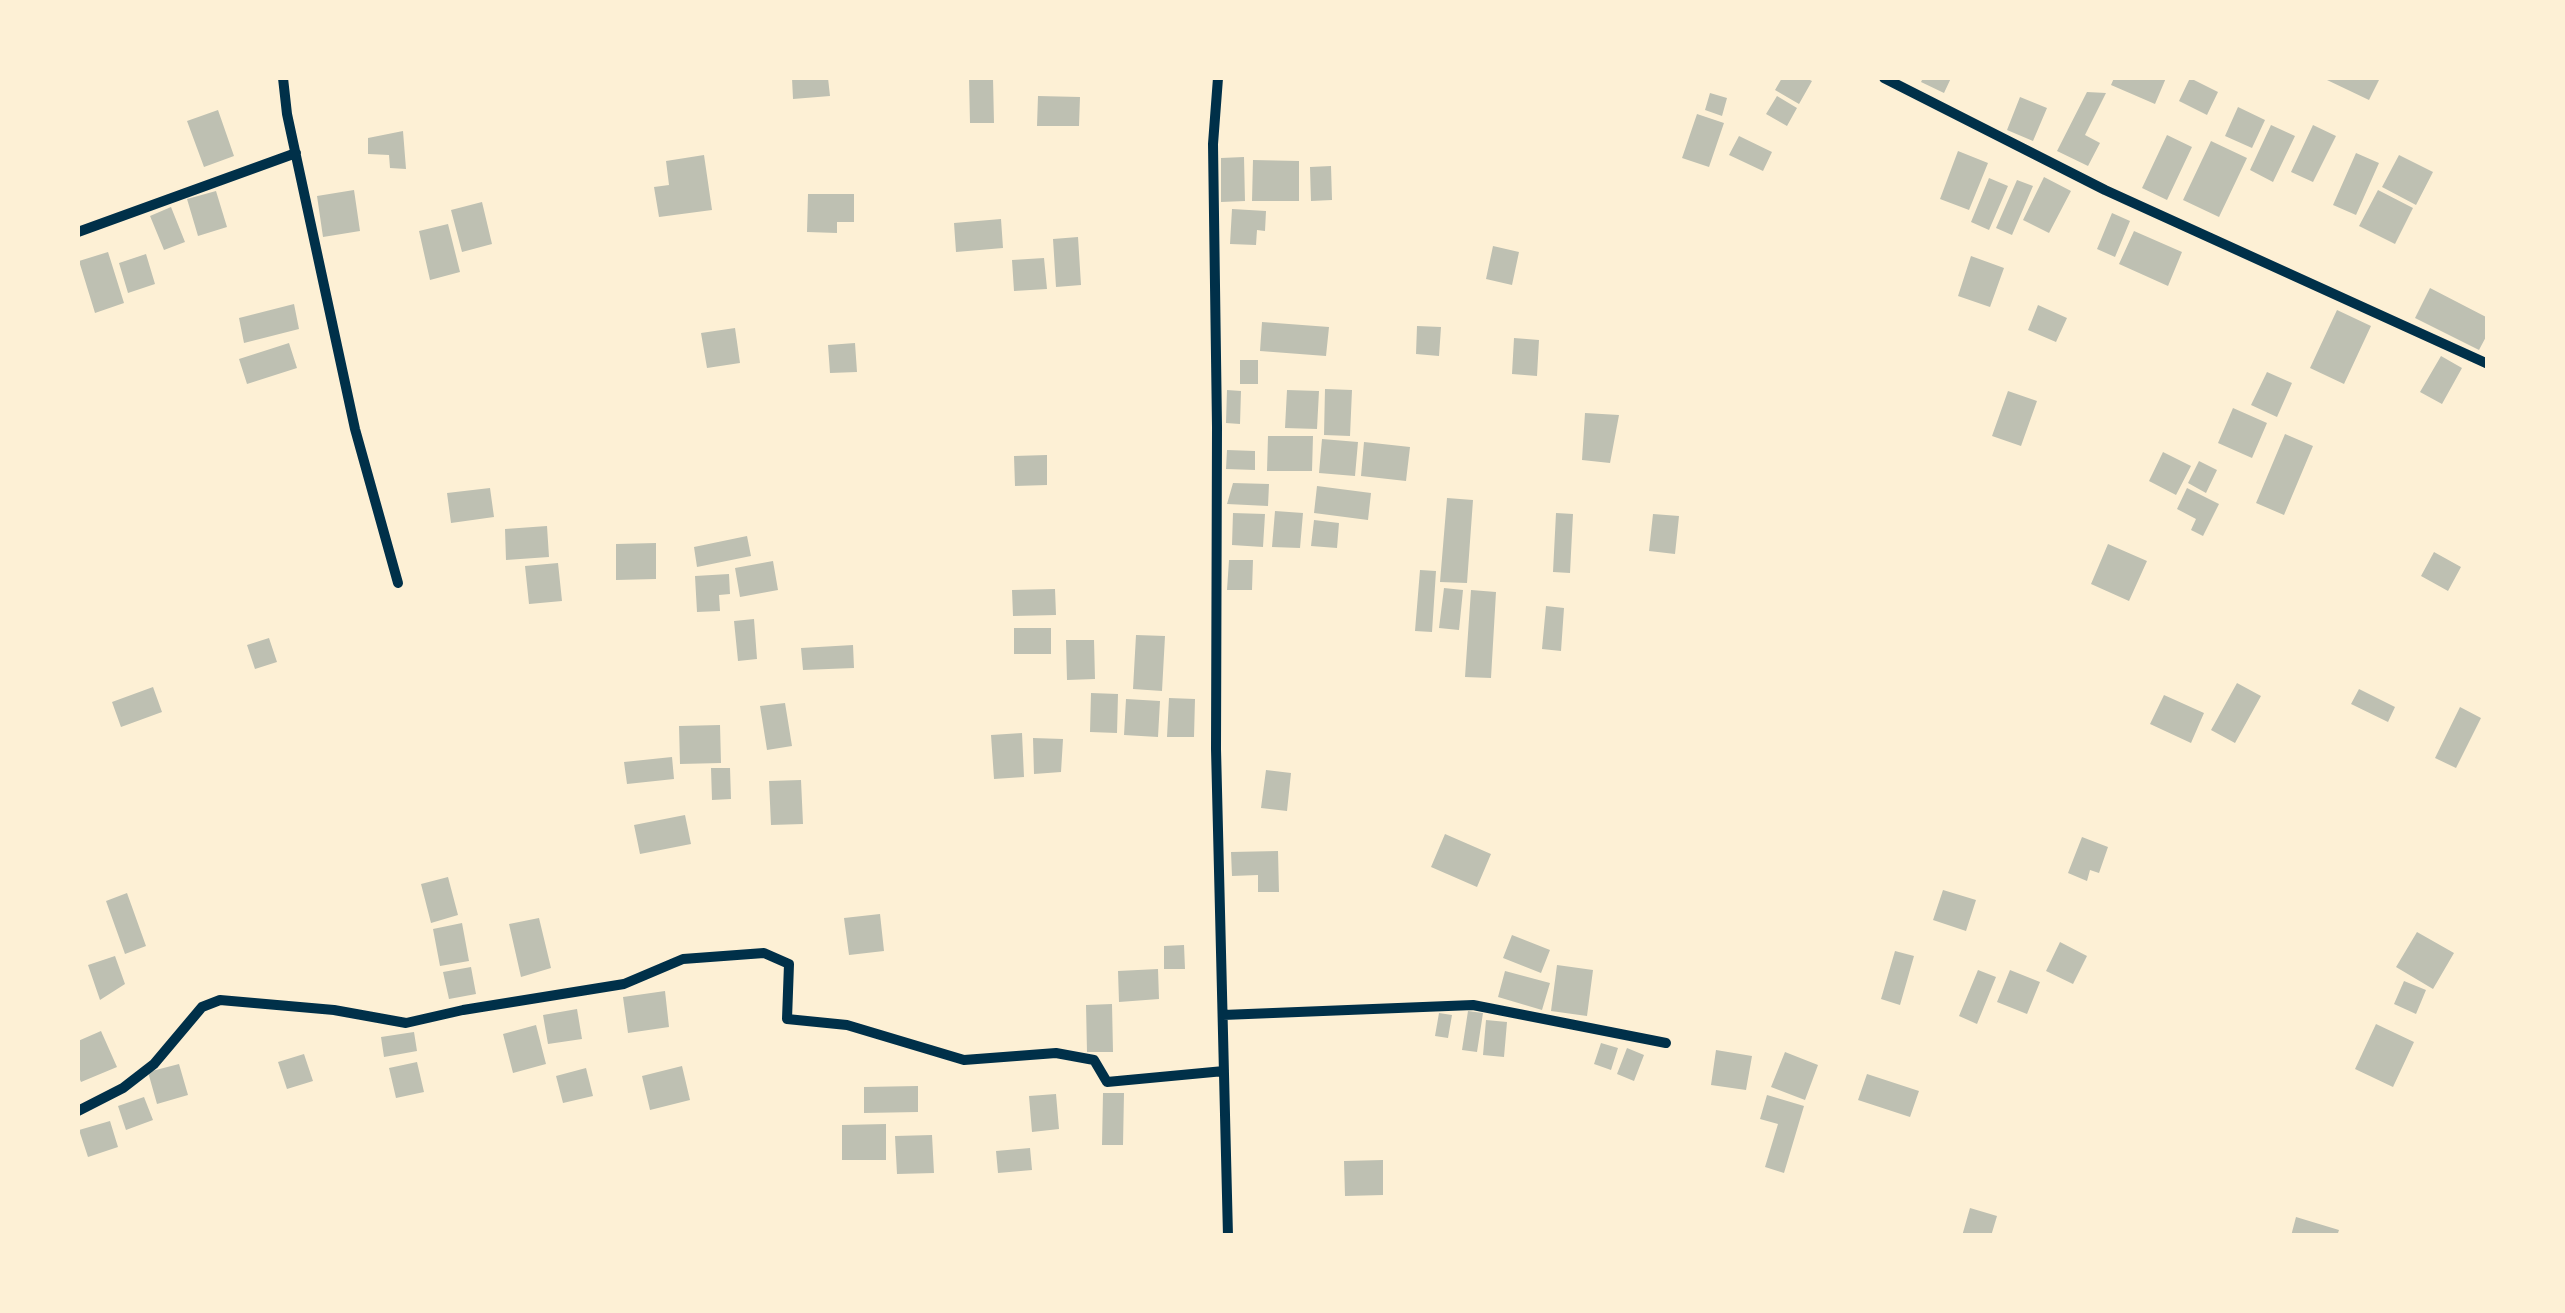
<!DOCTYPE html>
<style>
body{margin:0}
#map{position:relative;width:2565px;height:1313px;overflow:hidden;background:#fdf0d5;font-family:Barlow,sans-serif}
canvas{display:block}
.frame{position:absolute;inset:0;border:80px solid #fdf0d5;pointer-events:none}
</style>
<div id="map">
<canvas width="2565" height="1313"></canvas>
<div class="frame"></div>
</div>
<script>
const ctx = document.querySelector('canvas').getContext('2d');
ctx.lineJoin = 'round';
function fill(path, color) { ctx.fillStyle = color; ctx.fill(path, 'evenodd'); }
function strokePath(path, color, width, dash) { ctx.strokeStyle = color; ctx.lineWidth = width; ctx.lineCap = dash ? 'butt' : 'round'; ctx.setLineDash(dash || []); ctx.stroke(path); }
const building = new Path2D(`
 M 792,78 L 828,78 L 830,96 L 793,99 Z
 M 969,78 L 993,78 L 994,123 L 970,123 Z
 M 1782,78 L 1806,78 L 1812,81 L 1799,104 L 1775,90 Z
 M 1923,78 L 1951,78 L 1944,93 L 1921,82 Z
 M 2114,78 L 2166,78 L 2155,104 L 2111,85 Z
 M 2190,78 L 2218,92 L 2207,115 L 2179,101 Z
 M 2328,78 L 2380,78 L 2369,100 L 2327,80 Z
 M 2087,92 L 2106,93 L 2085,135 L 2100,143 L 2088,166 L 2057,151 Z
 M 1710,93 L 1727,98 L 1722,116 L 1705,110 Z
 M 1038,96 L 1080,97 L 1079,126 L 1037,126 Z
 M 1777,96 L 1797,108 L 1787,126 L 1766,114 Z
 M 2020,97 L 2047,108 L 2033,141 L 2007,130 Z
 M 2238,107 L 2265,120 L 2252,148 L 2225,136 Z
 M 218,110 L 234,156 L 204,167 L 187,121 Z
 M 1697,114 L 1724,123 L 1709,167 L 1682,158 Z
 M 2271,125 L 2295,136 L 2273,182 L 2250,170 Z
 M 2313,125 L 2336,136 L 2313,182 L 2291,172 Z
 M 403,131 L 406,169 L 390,168 L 389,155 L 368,154 L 368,138 Z
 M 2167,135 L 2192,147 L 2167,200 L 2142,188 Z
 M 1739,136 L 1772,152 L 1763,171 L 1729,155 Z
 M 2211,141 L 2247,158 L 2219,217 L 2183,200 Z
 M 1958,151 L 1988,163 L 1969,210 L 1940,199 Z
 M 2356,153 L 2379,163 L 2356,215 L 2333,205 Z
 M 704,155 L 712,210 L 659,217 L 654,187 L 669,185 L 666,161 Z
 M 2399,155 L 2433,172 L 2416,205 L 2382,187 Z
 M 1244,157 L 1245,201 L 1221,202 L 1221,158 Z
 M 1253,160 L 1299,161 L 1299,201 L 1252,201 Z
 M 1331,166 L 1332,200 L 1311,201 L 1310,167 Z
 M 2044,177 L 2071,191 L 2049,233 L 2023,220 Z
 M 1989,178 L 2008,186 L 1989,230 L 1971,222 Z
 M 2017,180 L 2033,186 L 2012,235 L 1996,228 Z
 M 354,190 L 360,231 L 323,237 L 317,196 Z
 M 2378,190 L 2413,208 L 2395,244 L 2359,226 Z
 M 216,191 L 227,227 L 198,236 L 187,199 Z
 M 808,194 L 854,194 L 854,222 L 837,222 L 837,233 L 807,232 Z
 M 482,202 L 492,244 L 462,252 L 451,210 Z
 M 171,207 L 185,242 L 164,250 L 150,216 Z
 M 1232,209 L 1266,211 L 1265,231 L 1257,230 L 1256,245 L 1230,244 Z
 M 2112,213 L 2130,221 L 2115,257 L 2097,249 Z
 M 1001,219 L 1003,248 L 956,252 L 954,223 Z
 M 448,224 L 460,272 L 430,280 L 419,231 Z
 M 2134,231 L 2182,252 L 2168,286 L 2119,264 Z
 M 1078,237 L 1081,285 L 1056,287 L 1053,239 Z
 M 1493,246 L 1519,252 L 1512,285 L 1486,279 Z
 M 108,252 L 124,303 L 95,313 L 79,261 Z
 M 146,254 L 155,284 L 128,293 L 119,263 Z
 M 1971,256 L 2004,268 L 1990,307 L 1958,296 Z
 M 1044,258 L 1047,289 L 1014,291 L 1012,260 Z
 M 2430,288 L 2488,318 L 2488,333 L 2479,350 L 2415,318 Z
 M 294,304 L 299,329 L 244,343 L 239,318 Z
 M 2038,305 L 2067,318 L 2056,342 L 2028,330 Z
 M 2337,310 L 2371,326 L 2344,384 L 2310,368 Z
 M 1262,322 L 1329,327 L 1326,356 L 1260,351 Z
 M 1417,326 L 1441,327 L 1439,356 L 1416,354 Z
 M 735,328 L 740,363 L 707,368 L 701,333 Z
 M 1514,338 L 1539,340 L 1537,376 L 1512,374 Z
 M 289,343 L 297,368 L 247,384 L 239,359 Z
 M 855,343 L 857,372 L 830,373 L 828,345 Z
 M 2441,356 L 2462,368 L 2442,404 L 2420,392 Z
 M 1240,360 L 1258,360 L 1258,384 L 1240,384 Z
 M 2267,372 L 2292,383 L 2277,417 L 2251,405 Z
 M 1325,389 L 1352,390 L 1350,436 L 1324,435 Z
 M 1227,390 L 1241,391 L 1240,424 L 1226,423 Z
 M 1287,390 L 1319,391 L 1317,429 L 1285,428 Z
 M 2008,391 L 2037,401 L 2021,446 L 1992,436 Z
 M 2233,408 L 2267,423 L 2252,458 L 2218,443 Z
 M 1585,413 L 1619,415 L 1610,463 L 1582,460 Z
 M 2285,434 L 2313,446 L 2284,515 L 2256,503 Z
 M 1268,436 L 1313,436 L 1312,471 L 1267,471 Z
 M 1322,439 L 1358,442 L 1355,476 L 1319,473 Z
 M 1364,442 L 1410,447 L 1406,481 L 1361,476 Z
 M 1227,450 L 1255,451 L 1255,470 L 1226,469 Z
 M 2163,452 L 2191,466 L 2176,495 L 2149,481 Z
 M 1047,455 L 1047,485 L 1015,486 L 1014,456 Z
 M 2199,461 L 2217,470 L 2206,493 L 2188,483 Z
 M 1233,483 L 1269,484 L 1268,506 L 1227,504 Z
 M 1317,486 L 1371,493 L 1368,520 L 1314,513 Z
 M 490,488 L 494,517 L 451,523 L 447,493 Z
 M 2187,488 L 2219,504 L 2203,536 L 2191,530 L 2196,519 L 2177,509 Z
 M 1447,498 L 1473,500 L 1467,583 L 1440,582 Z
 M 1275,511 L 1303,513 L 1300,548 L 1272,547 Z
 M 1233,513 L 1265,514 L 1263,547 L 1232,545 Z
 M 1556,513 L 1573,514 L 1570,573 L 1553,572 Z
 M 1653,514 L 1679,516 L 1675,554 L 1649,551 Z
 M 1314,520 L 1339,523 L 1337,548 L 1311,546 Z
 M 547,526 L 549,557 L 506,560 L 505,529 Z
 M 747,536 L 751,556 L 697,567 L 694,547 Z
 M 656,543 L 656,579 L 616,580 L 616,544 Z
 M 2108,544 L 2147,561 L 2129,601 L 2091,584 Z
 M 2434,552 L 2461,567 L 2448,591 L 2421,576 Z
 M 1229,560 L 1253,560 L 1252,590 L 1227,590 Z
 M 773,561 L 778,590 L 740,597 L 735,568 Z
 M 558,563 L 562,601 L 529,604 L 525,566 Z
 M 1420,570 L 1436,571 L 1432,632 L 1415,631 Z
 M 729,574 L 730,594 L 719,595 L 720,611 L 697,612 L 695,576 Z
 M 1444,588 L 1463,590 L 1459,630 L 1439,628 Z
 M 1055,589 L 1056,615 L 1013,616 L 1012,590 Z
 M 1471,590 L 1496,592 L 1491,678 L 1465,677 Z
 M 1546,606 L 1564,608 L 1561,651 L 1542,649 Z
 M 754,619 L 757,659 L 738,661 L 734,621 Z
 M 1014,628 L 1051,628 L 1051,654 L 1014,654 Z
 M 1136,635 L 1165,636 L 1162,691 L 1133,689 Z
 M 269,638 L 277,662 L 255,669 L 247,645 Z
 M 1066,640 L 1094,640 L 1095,679 L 1067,680 Z
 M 853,645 L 854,668 L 803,670 L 801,648 Z
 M 2237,683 L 2261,696 L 2235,743 L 2211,730 Z
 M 153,687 L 162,712 L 121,727 L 112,702 Z
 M 2359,689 L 2395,707 L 2388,722 L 2351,704 Z
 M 1091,693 L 1118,694 L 1117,733 L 1090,732 Z
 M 2164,695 L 2204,713 L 2191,743 L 2150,724 Z
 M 1169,698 L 1195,699 L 1194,737 L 1167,737 Z
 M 1126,699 L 1160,701 L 1158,737 L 1124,735 Z
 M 785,703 L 792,746 L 767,750 L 760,706 Z
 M 2460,707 L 2481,718 L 2456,768 L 2435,758 Z
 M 720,725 L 721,763 L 680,764 L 679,726 Z
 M 1022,733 L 1024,777 L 994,779 L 991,735 Z
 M 1033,738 L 1063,739 L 1061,772 L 1034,774 Z
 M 672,757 L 674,779 L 627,784 L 624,762 Z
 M 711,768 L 730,768 L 731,799 L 712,800 Z
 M 1266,770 L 1291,773 L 1287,811 L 1261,808 Z
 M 801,780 L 803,824 L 771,825 L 769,781 Z
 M 685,815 L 691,844 L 640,854 L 634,825 Z
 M 1445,834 L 1491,854 L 1477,887 L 1431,867 Z
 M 2082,837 L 2108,847 L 2099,873 L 2090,870 L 2087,881 L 2068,873 Z
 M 1278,851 L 1279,892 L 1258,892 L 1258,875 L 1232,876 L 1231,852 Z
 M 448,877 L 458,915 L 431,923 L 421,884 Z
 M 1943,890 L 1976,900 L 1966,931 L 1933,920 Z
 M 127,893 L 146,946 L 125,954 L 106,901 Z
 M 880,914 L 884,951 L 849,955 L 844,918 Z
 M 539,918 L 551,968 L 521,977 L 509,924 Z
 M 462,923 L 469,961 L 440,966 L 433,929 Z
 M 2417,932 L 2454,953 L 2433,989 L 2396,967 Z
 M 1512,935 L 1550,950 L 1541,973 L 1503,958 Z
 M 2060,942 L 2087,956 L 2073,984 L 2046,971 Z
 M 1184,945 L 1185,969 L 1164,969 L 1164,946 Z
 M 1895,951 L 1914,956 L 1900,1005 L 1881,999 Z
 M 115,956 L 125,984 L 100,1000 L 88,965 Z
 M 1557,965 L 1593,970 L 1587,1016 L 1551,1011 Z
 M 471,967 L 476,994 L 449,999 L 443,972 Z
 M 1158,969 L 1159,999 L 1119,1002 L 1118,971 Z
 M 1978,970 L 1996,977 L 1977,1024 L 1959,1016 Z
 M 2010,970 L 2040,982 L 2027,1014 L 1997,1002 Z
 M 1505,971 L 1550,983 L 1542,1010 L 1498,997 Z
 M 2404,981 L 2426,990 L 2416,1014 L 2394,1004 Z
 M 665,991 L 669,1027 L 628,1033 L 623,997 Z
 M 1112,1004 L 1113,1052 L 1087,1052 L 1086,1005 Z
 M 577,1009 L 582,1039 L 548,1044 L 543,1015 Z
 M 1468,1011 L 1483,1013 L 1477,1052 L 1462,1050 Z
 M 1439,1013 L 1452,1015 L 1448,1038 L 1435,1036 Z
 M 1486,1020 L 1507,1022 L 1504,1057 L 1483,1055 Z
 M 2376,1024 L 2414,1042 L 2393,1087 L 2355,1069 Z
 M 536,1025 L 546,1064 L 513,1073 L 503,1034 Z
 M 101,1031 L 117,1067 L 81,1082 L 78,1075 L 78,1041 Z
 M 414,1032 L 417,1051 L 384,1057 L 381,1037 Z
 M 1601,1043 L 1618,1048 L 1611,1070 L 1594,1064 Z
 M 1627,1048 L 1644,1055 L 1634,1081 L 1617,1074 Z
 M 1716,1050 L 1752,1056 L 1746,1090 L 1711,1085 Z
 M 1785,1052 L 1818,1065 L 1805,1100 L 1771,1087 Z
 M 304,1054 L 313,1081 L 287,1089 L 278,1062 Z
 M 417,1062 L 424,1092 L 396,1098 L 389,1068 Z
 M 179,1064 L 188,1095 L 157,1104 L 148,1072 Z
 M 682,1066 L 690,1100 L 650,1110 L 642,1076 Z
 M 586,1068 L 593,1096 L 563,1103 L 556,1076 Z
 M 1867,1074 L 1919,1091 L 1910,1117 L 1858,1100 Z
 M 918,1086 L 918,1112 L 864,1113 L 864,1087 Z
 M 1103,1093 L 1124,1093 L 1123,1145 L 1102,1145 Z
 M 1056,1094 L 1059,1129 L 1032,1132 L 1029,1096 Z
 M 1767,1095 L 1804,1106 L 1784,1173 L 1765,1167 L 1778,1124 L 1760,1119 Z
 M 144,1097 L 153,1120 L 126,1130 L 118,1106 Z
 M 110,1121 L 118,1147 L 88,1157 L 79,1130 Z
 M 886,1124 L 886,1160 L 842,1160 L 842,1125 Z
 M 932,1135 L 934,1173 L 897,1174 L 895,1136 Z
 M 1030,1148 L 1032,1170 L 998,1173 L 996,1151 Z
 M 1383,1160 L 1383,1195 L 1345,1196 L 1344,1161 Z
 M 1970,1208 L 1997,1216 L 1991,1236 L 1962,1236 Z
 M 2296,1217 L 2339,1230 L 2337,1236 L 2291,1236 Z`);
const minor = new Path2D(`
 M 283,78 L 287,114 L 355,429 L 398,583
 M 1218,78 L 1213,144 L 1217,427 L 1216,749 L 1228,1236
 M 1884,78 L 2105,190 L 2488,364
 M 78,232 L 296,153
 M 1223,1015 L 1473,1005 L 1666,1043
 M 78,1111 L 123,1088 L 154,1064 L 202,1007 L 220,1000 L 334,1010 L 406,1023 L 463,1010 L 624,984 L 683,959 L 764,953 L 789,964 L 787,1019 L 847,1025 L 964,1060 L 1056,1053 L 1094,1060 L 1107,1082 L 1224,1071`);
fill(building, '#bec0b2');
strokePath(minor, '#003049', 10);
</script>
